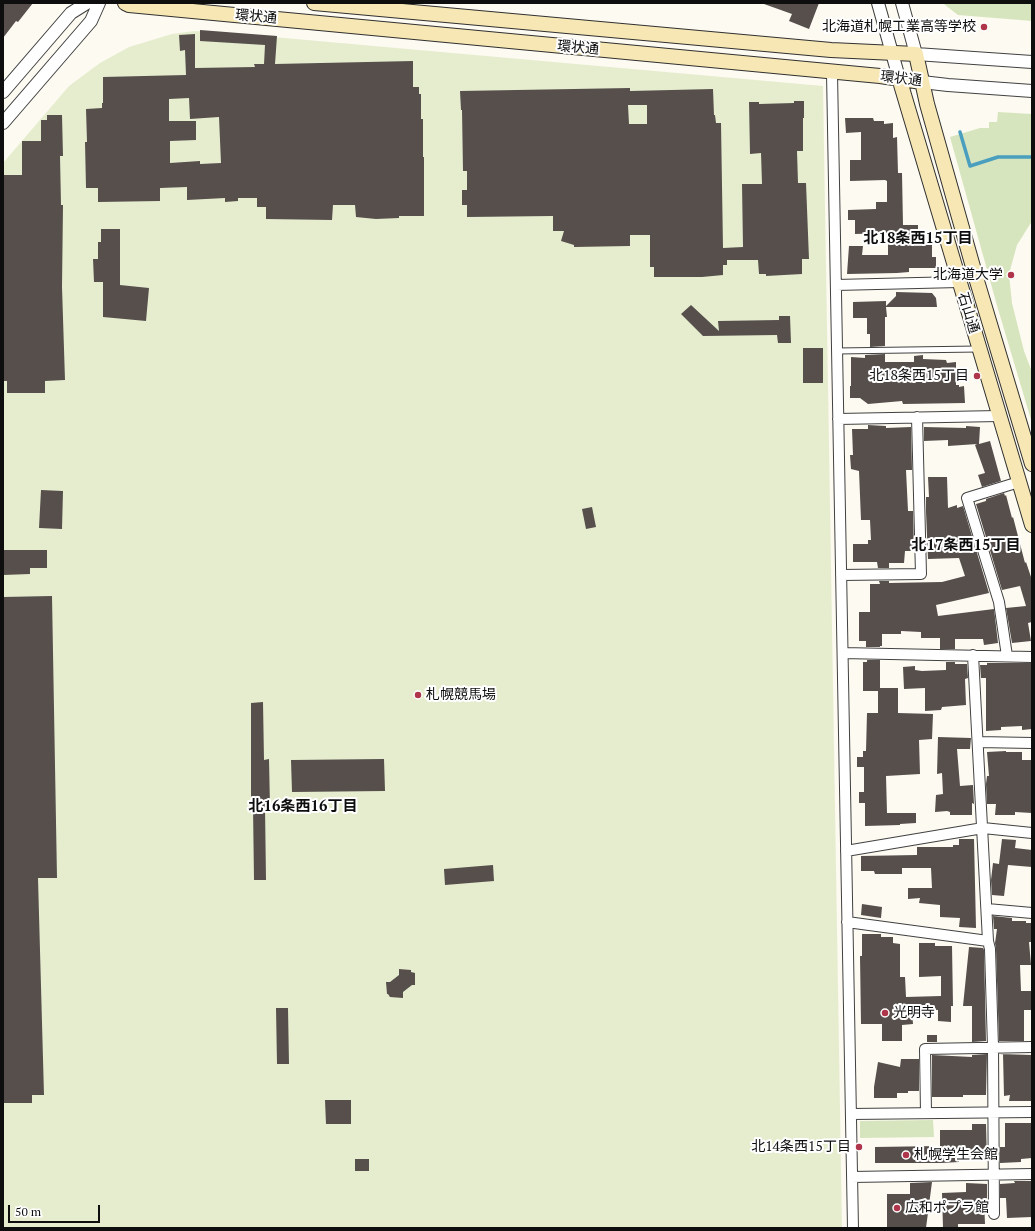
<!DOCTYPE html>
<meta charset="utf-8">
<style>
body{margin:0}
#map{position:relative;width:1035px;height:1231px;overflow:hidden;background:#fdfaf1;font-family:"PT Serif",serif}
canvas{display:block}
.frame{position:absolute;inset:0;border:4px solid #0e0e0e;pointer-events:none}
.scale{position:absolute;left:8px;top:1205px;width:92px;height:18px;box-sizing:border-box;border:2px solid #0e0e0e;border-top:0;padding-left:5px;font-size:12px;line-height:14px;white-space:nowrap;color:#0e0e0e;-webkit-text-stroke:3px #fff;paint-order:stroke}
</style>
<div id="map">
<canvas width="1035" height="1231"></canvas>
<div class="frame"></div>
<div class="scale">50 m</div>
</div>
<script>
const ctx = document.querySelector('canvas').getContext('2d');
ctx.lineJoin = 'round';
function fill(path, color) { ctx.fillStyle = color; ctx.fill(path, 'evenodd'); }
function strokePath(path, color, width, dash) { ctx.strokeStyle = color; ctx.lineWidth = width; ctx.lineCap = dash ? 'butt' : 'round'; ctx.setLineDash(dash || []); ctx.stroke(path); }
function label(font, color, halo, rows, align = 'center') {
  ctx.font = font + ' "PT Serif","Noto Sans JP",serif'; ctx.lineWidth = 4; ctx.setLineDash([]); ctx.textBaseline = 'middle'; ctx.strokeStyle = halo; ctx.fillStyle = color; for (const [text, x, y, turn = 0] of rows) {
    ctx.save(); ctx.translate(x, y); ctx.rotate((+turn || 0) * Math.PI / 180); ctx.textAlign = isNaN(turn) ? turn : align; if (halo) ctx.strokeText(text, 0, 0); ctx.fillText(text, 0, 0); ctx.restore();
  }
}
const green = new Path2D(`
 M 944,3 L 1032,3 L 1032,21 L 958,15 L 945,5 Z
 M 998,112 L 1032,114 L 1032,221 L 1017,245 L 1009,274 L 1012,303 L 1024,351 L 1032,372 L 1032,423 L 998,309 L 950,137 L 980,128 L 989,128 L 989,122 L 997,122 Z
 M 933,1120 L 934,1137 L 860,1138 L 860,1121 Z`);
const pitch = new Path2D(`
 M 194,31 L 217,32 L 823,86 L 842,1228 L 3,1228 L 3,163 L 69,86 L 100,63 L 129,47 L 172,34 Z`);
const stream = new Path2D(`
 M 960,132 L 970,166 L 998,157 L 1032,157`);
const building = new Path2D(`
 M 3,3 L 33,3 L 18,22 L 16,21 L 3,38 Z
 M 764,3 L 819,3 L 809,29 L 789,21 L 792,14 L 764,4 Z
 M 200,30 L 277,36 L 275,64 L 413,61 L 413,87 L 419,87 L 419,94 L 421,94 L 421,119 L 423,119 L 423,157 L 424,157 L 424,216 L 399,216 L 399,218 L 376,219 L 356,217 L 355,205 L 333,205 L 332,220 L 266,219 L 266,207 L 257,207 L 257,198 L 238,198 L 238,201 L 225,202 L 225,198 L 187,200 L 187,187 L 160,188 L 160,201 L 98,202 L 98,188 L 86,188 L 85,142 L 87,142 L 86,109 L 102,108 L 102,103 L 103,103 L 103,77 L 186,75 L 185,50 L 180,51 L 179,35 L 195,34 L 195,68 L 255,67 L 254,64 L 264,64 L 265,45 L 200,41 ZM 189,98 L 190,119 L 219,117 L 221,163 L 200,164 L 200,161 L 170,163 L 170,141 L 196,140 L 196,121 L 169,121 L 169,99 Z
 M 630,88 L 630,91 L 713,89 L 714,115 L 715,115 L 716,123 L 721,123 L 723,248 L 743,247 L 742,184 L 762,184 L 761,153 L 750,154 L 749,102 L 759,102 L 759,104 L 794,103 L 794,101 L 804,101 L 804,118 L 803,118 L 803,151 L 797,151 L 798,183 L 806,183 L 809,259 L 802,259 L 802,274 L 766,276 L 766,274 L 759,274 L 758,260 L 727,260 L 727,265 L 723,265 L 723,275 L 702,277 L 654,277 L 654,267 L 650,267 L 650,235 L 630,235 L 630,246 L 574,247 L 574,245 L 561,241 L 564,231 L 553,231 L 553,216 L 467,217 L 467,205 L 462,205 L 462,190 L 467,190 L 467,171 L 463,171 L 462,110 L 461,110 L 460,91 ZM 628,105 L 647,105 L 647,124 L 629,124 Z
 M 47,115 L 62,115 L 63,156 L 60,156 L 61,205 L 63,205 L 62,287 L 65,380 L 45,381 L 45,393 L 7,393 L 7,381 L 3,381 L 3,175 L 22,175 L 22,141 L 41,141 L 41,120 L 47,120 Z
 M 845,118 L 873,118 L 874,121 L 884,121 L 884,124 L 893,123 L 893,138 L 897,137 L 898,173 L 902,173 L 903,225 L 918,225 L 918,231 L 921,231 L 923,245 L 932,244 L 932,257 L 936,257 L 936,268 L 909,268 L 909,272 L 897,273 L 847,274 L 849,246 L 863,246 L 862,255 L 888,255 L 888,233 L 855,234 L 855,220 L 848,220 L 848,210 L 876,209 L 876,202 L 887,202 L 887,181 L 885,180 L 850,181 L 850,160 L 861,160 L 861,132 L 846,133 Z
 M 101,229 L 120,229 L 120,285 L 149,288 L 146,321 L 103,317 L 103,282 L 94,282 L 93,259 L 98,259 L 98,242 L 101,242 Z
 M 896,292 L 932,293 L 936,298 L 937,307 L 886,307 L 887,317 L 885,317 L 885,346 L 870,347 L 870,334 L 867,334 L 867,318 L 853,318 L 853,302 L 886,301 L 886,306 L 896,296 Z
 M 691,305 L 719,331 L 718,321 L 779,320 L 779,316 L 790,316 L 791,343 L 778,343 L 777,335 L 703,336 L 681,314 Z
 M 803,348 L 823,348 L 823,383 L 803,383 Z
 M 885,354 L 885,362 L 914,362 L 914,356 L 923,355 L 923,359 L 946,360 L 947,363 L 956,362 L 956,385 L 959,385 L 959,387 L 964,386 L 965,403 L 903,404 L 902,401 L 868,404 L 860,398 L 850,398 L 850,386 L 851,386 L 851,357 L 865,358 L 865,355 Z
 M 868,425 L 886,426 L 886,428 L 911,427 L 912,470 L 906,470 L 908,511 L 913,511 L 914,551 L 905,551 L 904,563 L 889,563 L 889,568 L 878,568 L 877,562 L 853,562 L 853,544 L 868,544 L 868,540 L 871,540 L 870,520 L 861,520 L 859,471 L 851,469 L 850,455 L 853,455 L 852,429 L 868,429 Z
 M 966,426 L 980,427 L 979,444 L 990,441 L 1001,481 L 982,487 L 978,475 L 985,473 L 975,445 L 977,444 L 948,446 L 948,440 L 924,441 L 924,427 L 966,428 Z
 M 928,477 L 947,477 L 948,508 L 957,505 L 957,508 L 963,506 L 989,593 L 936,605 L 938,616 L 994,609 L 998,643 L 984,645 L 983,639 L 955,639 L 955,649 L 940,649 L 940,638 L 921,638 L 921,632 L 901,631 L 901,634 L 882,634 L 882,646 L 880,646 L 880,647 L 866,647 L 866,641 L 859,641 L 859,612 L 870,612 L 870,584 L 880,584 L 879,581 L 889,581 L 889,583 L 942,582 L 965,576 L 959,558 L 928,559 L 926,512 L 926,497 L 929,497 Z
 M 41,490 L 63,491 L 62,529 L 39,528 Z
 M 1004,493 L 1005,496 L 1006,495 L 1012,518 L 1013,517 L 1025,563 L 1026,562 L 1032,580 L 1032,622 L 1028,623 L 1031,641 L 1012,643 L 1006,608 L 1026,606 L 1020,586 L 1002,590 L 976,504 L 986,501 L 986,499 Z
 M 592,507 L 596,527 L 586,529 L 582,509 Z
 M 3,550 L 47,550 L 47,568 L 30,568 L 30,574 L 3,575 Z
 M 52,596 L 57,878 L 38,878 L 44,1095 L 32,1095 L 32,1103 L 3,1103 L 3,597 Z
 M 867,660 L 880,660 L 880,688 L 898,688 L 898,713 L 933,714 L 932,739 L 919,740 L 920,774 L 886,776 L 887,813 L 916,813 L 916,823 L 900,824 L 900,825 L 865,826 L 865,803 L 859,803 L 859,792 L 864,792 L 864,767 L 857,767 L 857,757 L 863,757 L 863,751 L 866,751 L 867,713 L 878,713 L 878,691 L 863,691 L 863,662 L 867,662 Z
 M 946,662 L 955,662 L 955,664 L 967,664 L 968,678 L 965,679 L 966,705 L 942,707 L 941,710 L 925,711 L 925,688 L 904,689 L 903,667 L 915,666 L 915,670 L 922,671 L 946,670 Z
 M 987,663 L 1032,663 L 1032,729 L 1022,730 L 1022,726 L 1001,727 L 1001,730 L 986,731 L 986,678 L 981,678 L 980,665 L 987,665 Z
 M 263,702 L 264,760 L 269,759 L 270,807 L 265,807 L 266,880 L 254,880 L 253,807 L 251,808 L 251,703 Z
 M 938,737 L 971,738 L 970,749 L 957,749 L 960,786 L 973,785 L 974,804 L 972,803 L 972,815 L 950,815 L 950,812 L 947,811 L 935,812 L 936,795 L 943,794 L 942,773 L 937,774 Z
 M 1006,751 L 1006,752 L 1022,752 L 1022,760 L 1032,760 L 1032,813 L 1015,812 L 1015,815 L 995,815 L 996,804 L 987,804 L 986,784 L 987,776 L 989,776 L 987,752 Z
 M 384,759 L 385,791 L 292,792 L 291,760 Z
 M 959,839 L 974,839 L 976,928 L 959,927 L 960,918 L 940,917 L 940,905 L 919,903 L 920,898 L 908,899 L 908,888 L 932,888 L 931,868 L 902,868 L 902,874 L 875,874 L 874,871 L 861,871 L 861,856 L 917,855 L 917,847 L 953,847 L 953,845 L 959,845 Z
 M 1002,839 L 1016,840 L 1015,848 L 1032,850 L 1032,867 L 1008,865 L 1004,896 L 992,895 L 991,880 L 993,863 L 999,864 Z
 M 493,865 L 494,881 L 445,885 L 444,869 Z
 M 862,904 L 882,907 L 881,918 L 861,915 Z
 M 993,916 L 1012,918 L 1012,921 L 1026,921 L 1026,923 L 1031,923 L 1031,942 L 1029,942 L 1031,965 L 1020,965 L 1021,991 L 1032,991 L 1032,1010 L 1024,1010 L 1024,1041 L 999,1041 L 996,949 L 995,943 L 997,929 L 994,929 Z
 M 862,934 L 881,934 L 881,937 L 893,937 L 893,943 L 900,944 L 900,977 L 905,977 L 906,997 L 941,996 L 941,976 L 919,977 L 919,943 L 935,943 L 935,946 L 952,946 L 953,1006 L 951,1006 L 951,1022 L 938,1021 L 938,1010 L 912,1011 L 913,1024 L 902,1025 L 902,1041 L 882,1041 L 882,1024 L 861,1024 L 860,956 L 862,956 Z
 M 969,947 L 983,948 L 984,950 L 986,1041 L 972,1042 L 972,1006 L 963,1006 Z
 M 399,969 L 411,970 L 411,972 L 415,973 L 415,985 L 412,985 L 403,992 L 403,998 L 390,997 L 388,994 L 387,994 L 386,982 L 390,982 L 399,975 Z
 M 276,1008 L 288,1008 L 289,1064 L 277,1064 Z
 M 927,1035 L 937,1035 L 937,1042 L 927,1042 Z
 M 987,1054 L 986,1095 L 963,1095 L 963,1097 L 932,1097 L 932,1055 L 972,1057 L 972,1055 Z
 M 1000,1054 L 1032,1055 L 1032,1101 L 1009,1101 L 1010,1095 L 1004,1096 L 1003,1054 Z
 M 901,1059 L 919,1059 L 919,1091 L 908,1091 L 908,1093 L 897,1093 L 897,1098 L 874,1098 L 874,1087 L 878,1062 L 900,1067 Z
 M 325,1100 L 351,1100 L 351,1124 L 326,1124 Z
 M 1005,1123 L 1032,1123 L 1032,1158 L 1021,1159 L 1021,1162 L 1000,1163 L 1000,1147 L 1005,1147 Z
 M 972,1124 L 986,1124 L 987,1161 L 959,1161 L 959,1162 L 941,1163 L 875,1163 L 875,1147 L 940,1146 L 940,1130 L 972,1130 Z
 M 355,1159 L 369,1159 L 369,1171 L 355,1171 Z
 M 1014,1181 L 1032,1181 L 1032,1217 L 1007,1218 L 1006,1198 L 1000,1198 L 1000,1184 L 1015,1183 Z
 M 932,1182 L 926,1228 L 887,1228 L 887,1194 L 910,1194 L 910,1183 Z
 M 966,1183 L 987,1184 L 987,1198 L 984,1200 L 985,1224 L 958,1224 L 958,1228 L 943,1228 L 942,1193 L 966,1192 Z`);
const service = new Path2D(`
 M 837,351 L 978,349`);
const minor = new Path2D(`
 M 832,73 L 853,1228
 M 836,285 L 959,282
 M 838,419 L 999,416
 M 841,575 L 921,574 L 917,417
 M 843,653 L 1032,657
 M 973,655 L 988,941 L 990,949 L 993,1047 L 994,1214
 M 1007,656 L 999,602 L 967,498 L 1019,482
 M 978,742 L 1032,743
 M 846,851 L 983,828 L 1032,833
 M 987,909 L 1032,913
 M 847,922 L 988,941
 M 926,1113 L 925,1049 L 1032,1047
 M 851,1114 L 1032,1112
 M 852,1177 L 1032,1174`);
const tertiary = new Path2D(`
 M 878,3 L 899,78
 M 902,3 L 916,54 L 1032,62
 M 922,82 L 948,85 L 1032,91
 M 3,92 L 71,13 L 87,3
 M 3,123 L 91,21 L 99,3`);
const secondary = new Path2D(`
 M 125,3 L 129,5 L 880,76 L 922,82
 M 314,3 L 831,50 L 916,54 L 927,104 L 977,281 L 1032,464
 M 899,78 L 1032,525`);
const markers = [
 [984,27,4,"#af364a"],
 [1011,275,4,"#af364a"],
 [977,376,4,"#af364a"],
 [418,695,4,"#af364a"],
 [885,1013,4,"#af364a"],
 [859,1147,4,"#af364a"],
 [906,1155,4,"#af364a"],
 [897,1208,4,"#af364a"]
];
const streetNames = [
 ["環状通",256,17,5],
 ["環状通",578,48,5],
 ["環状通",901,79,7],
 ["石山通",968,313,73]
];
const poiNames = [
 ["北海道札幌工業高等学校",976,27],
 ["北海道大学",1003,275],
 ["北18条西15丁目",969,376],
 ["札幌競馬場",426,695,"left"],
 ["光明寺",893,1013,"left"],
 ["北14条西15丁目",851,1147],
 ["札幌学生会館",914,1155,"left"],
 ["広和ポプラ館",905,1208,"left"]
];
const neighbourhoodNames = [
 ["北18条西15丁目",918,239],
 ["北17条西15丁目",966,546],
 ["北16条西16丁目",303,807]
];
fill(green, '#d7e5be');
fill(pitch, '#e6edcf');
strokePath(stream, '#4a9ebe', 3.5);
fill(building, '#564f4c');
strokePath(service, '#414141', 7);
strokePath(minor, '#414141', 12);
strokePath(tertiary, '#414141', 14);
strokePath(secondary, '#303030', 16);
strokePath(service, '#fff', 5);
strokePath(minor, '#fff', 10);
strokePath(tertiary, '#fff', 12);
strokePath(secondary, '#f6e7b4', 14);
for (const [x, y, r, color] of markers) { const dot = new Path2D(); dot.arc(x, y, r, 0, 2 * Math.PI); ctx.fillStyle = color; ctx.fill(dot); strokePath(dot, '#fff', 1.5); }
label('14px', '#0e0e0e', '#fff', streetNames);
label('14px', '#0e0e0e', '#fff', poiNames, 'right');
label('bold 15px', '#0e0e0e', '#fff', neighbourhoodNames);
</script>
